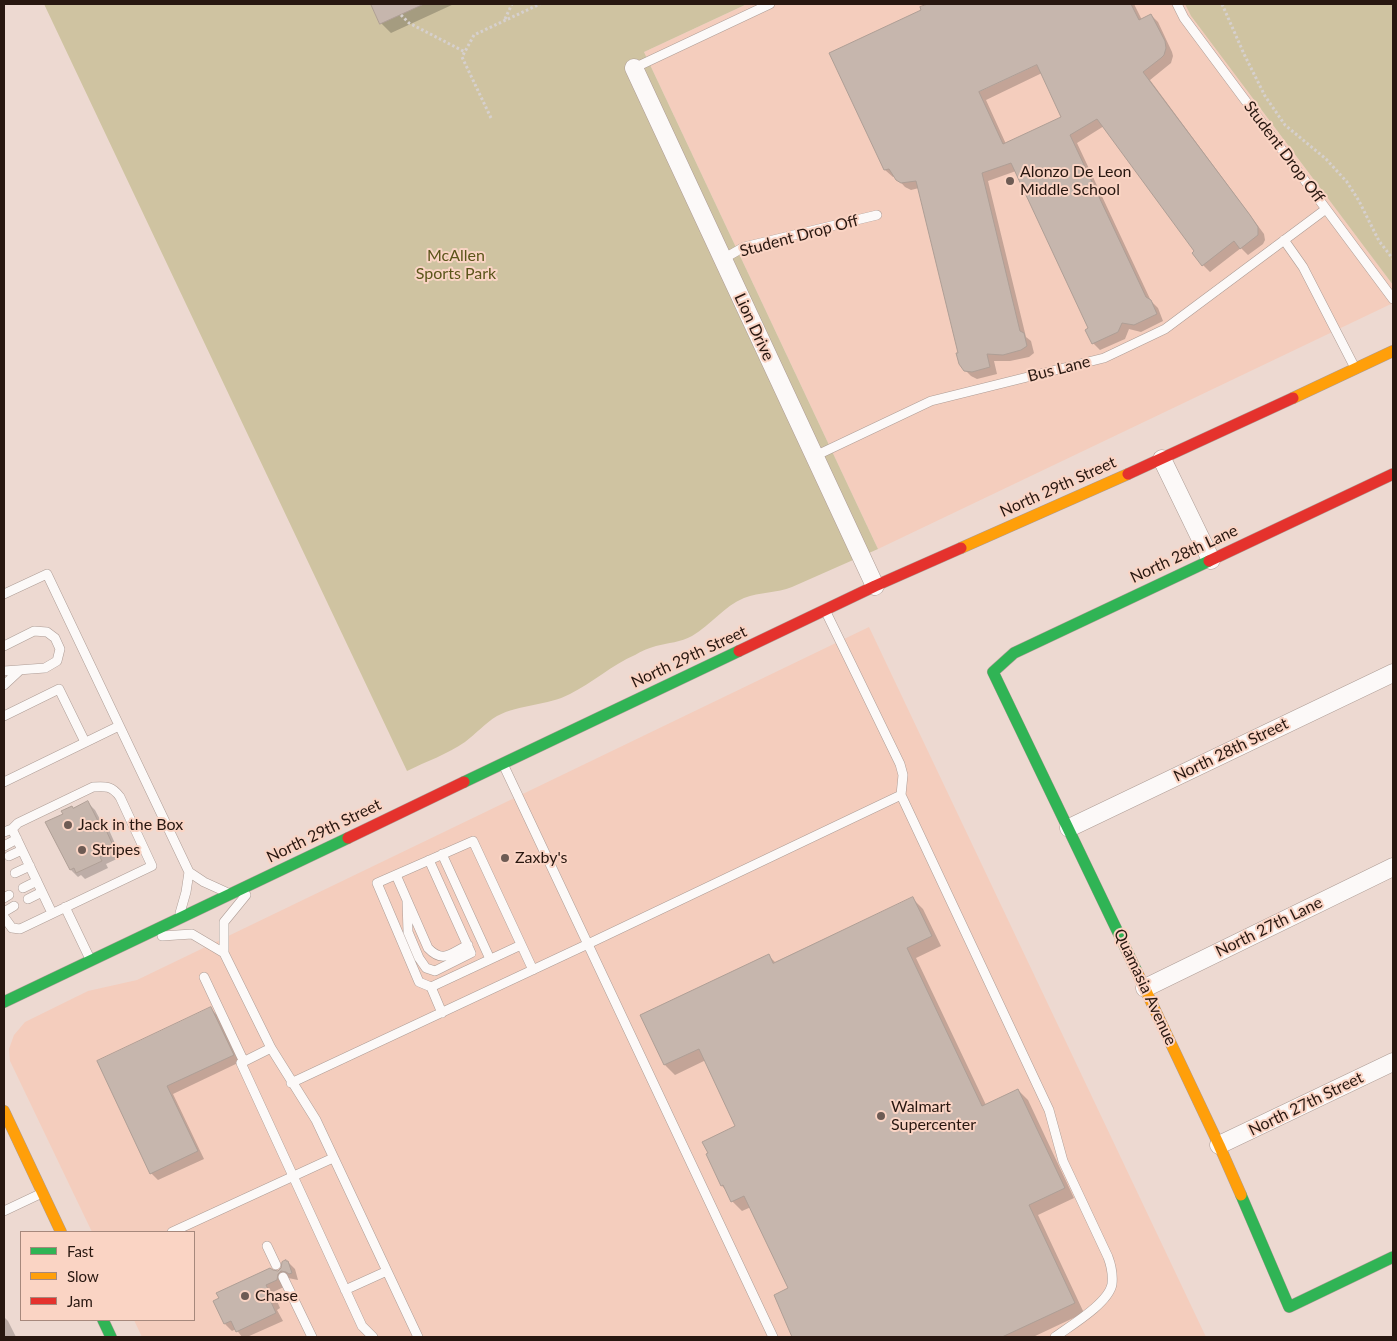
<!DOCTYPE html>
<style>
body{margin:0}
#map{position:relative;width:1397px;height:1341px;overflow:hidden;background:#edd9d1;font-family:Lato,sans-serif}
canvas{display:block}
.frame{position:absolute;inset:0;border:5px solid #281710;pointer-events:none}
.legend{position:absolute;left:20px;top:1231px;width:175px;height:90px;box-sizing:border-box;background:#fad4c4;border:1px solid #a6887c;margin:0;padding:6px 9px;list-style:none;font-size:15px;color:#281710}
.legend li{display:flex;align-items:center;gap:10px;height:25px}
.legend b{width:25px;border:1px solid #a6887c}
</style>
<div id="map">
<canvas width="1397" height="1341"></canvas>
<div class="frame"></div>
<ul class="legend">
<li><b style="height:6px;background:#30b455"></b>Fast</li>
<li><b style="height:6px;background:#ff9f0a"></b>Slow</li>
<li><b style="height:6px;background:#e5322d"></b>Jam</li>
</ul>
</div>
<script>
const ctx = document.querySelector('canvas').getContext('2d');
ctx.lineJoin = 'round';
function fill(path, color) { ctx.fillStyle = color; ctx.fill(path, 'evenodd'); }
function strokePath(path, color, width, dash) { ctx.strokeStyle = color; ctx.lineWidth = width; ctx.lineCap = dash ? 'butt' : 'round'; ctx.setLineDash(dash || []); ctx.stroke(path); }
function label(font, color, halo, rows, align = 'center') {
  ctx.font = font + ' Lato,sans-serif'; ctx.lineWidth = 4; ctx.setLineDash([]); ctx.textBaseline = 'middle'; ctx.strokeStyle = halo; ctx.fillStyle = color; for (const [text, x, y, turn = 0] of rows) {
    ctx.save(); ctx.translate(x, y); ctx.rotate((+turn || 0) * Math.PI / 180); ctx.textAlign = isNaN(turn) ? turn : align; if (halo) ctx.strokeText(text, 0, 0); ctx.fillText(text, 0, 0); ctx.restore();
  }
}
const built = new Path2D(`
 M 747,4 L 1185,4 L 1191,16 L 1393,285 L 1393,303 L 878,549 L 644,52 Z
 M 869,627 L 1206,1337 L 142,1337 L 134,1320 L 194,1320 L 194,1232 L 92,1232 L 10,1061 L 9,1049 L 14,1035 L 25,1022 L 88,991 L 137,980 Z`);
const green = new Path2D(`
 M 44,4 L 747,4 L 644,52 L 878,549 L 792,587 C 777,593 760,592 744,598 C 724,606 711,625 692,636 C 681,642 668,643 656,646 C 649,648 641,651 635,655 C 612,665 592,683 570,694 C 547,706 520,704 497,716 C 485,723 476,734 465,742 C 448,754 425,762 407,771 Z
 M 1185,4 L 1393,4 L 1393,285 L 1191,16 Z`);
const shadow = new Path2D(`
 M 372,4 L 454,4 L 391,33 L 381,23 Z
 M 931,4 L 1134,4 L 1142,20 L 1151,15 L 1158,22 L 1172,52 L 1173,56 L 1171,63 L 1150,80 L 1264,234 L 1265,240 L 1263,244 L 1248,255 L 1241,248 L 1210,272 L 1203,265 L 1196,252 L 1104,126 L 1077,143 L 1151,301 L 1158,308 L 1163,321 L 1141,332 L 1129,329 L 1125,339 L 1100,350 L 1093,343 L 1090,329 L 1016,171 L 988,181 L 1026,337 L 1031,341 L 1034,353 L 1029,357 L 1010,361 L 994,361 L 997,374 L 977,379 L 971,376 L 963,368 L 919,188 L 911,190 L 905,187 L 895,176 L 893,177 L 885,170 L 923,10 L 922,8 ZM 1042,73 L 1062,118 L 1006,144 L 986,100 Z
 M 88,803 L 95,810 L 102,823 L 109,830 L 121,857 L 106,864 L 108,868 L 85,879 L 81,875 L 78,877 L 71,870 L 74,810 Z
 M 913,899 L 923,909 L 941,946 L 916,958 L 986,1105 L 1018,1090 L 1028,1100 L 1074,1198 L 1038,1215 L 1084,1313 L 1033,1337 L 794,1337 L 775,1296 L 789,1289 L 751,1207 L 742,1211 L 732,1201 L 727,1191 L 722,1186 L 708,1155 L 737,1127 L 706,1060 L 675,1075 L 665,1065 L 642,1016 L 769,956 L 776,963 Z
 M 211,1009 L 218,1016 L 240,1062 L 173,1094 L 204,1159 L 158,1180 L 151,1173 L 98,1062 Z
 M 288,1262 L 295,1269 L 298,1280 L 288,1278 L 284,1281 L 284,1287 L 273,1292 L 280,1308 L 277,1310 L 283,1321 L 247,1337 L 242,1337 L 236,1329 L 232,1331 L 225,1324 Z
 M 4,1317 L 8,1321 L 16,1337 L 4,1337 Z`);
const building = new Path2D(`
 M 371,4 L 424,4 L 380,24 Z
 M 928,4 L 1131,4 L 1139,20 L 1151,14 L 1165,41 L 1166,48 L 1164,55 L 1161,58 L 1143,72 L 1250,215 L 1258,227 L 1258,235 L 1240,249 L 1234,241 L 1202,266 L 1192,253 L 1194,251 L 1097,119 L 1070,135 L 1146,297 L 1151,300 L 1157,314 L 1134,325 L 1122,323 L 1118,332 L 1092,344 L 1085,330 L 1088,328 L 1011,163 L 982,173 L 1020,331 L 1024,333 L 1027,346 L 1021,350 L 1003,355 L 987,354 L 990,367 L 972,372 L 964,371 L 959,364 L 956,353 L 958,353 L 916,181 L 901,183 L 896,180 L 889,169 L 884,170 L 829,53 L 921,10 L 920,7 ZM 1037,65 L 1061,117 L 1003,144 L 979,92 Z
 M 88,801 L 99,823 L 102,821 L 115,850 L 100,857 L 102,861 L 76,873 L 74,868 L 70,870 L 45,822 L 63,814 L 61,811 L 72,806 L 73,808 Z
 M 913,897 L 932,936 L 907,948 L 982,1106 L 1018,1089 L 1065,1188 L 1029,1205 L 1075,1303 L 1002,1337 L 792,1337 L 774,1295 L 788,1288 L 744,1196 L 731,1202 L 723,1185 L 721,1186 L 706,1154 L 708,1153 L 702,1142 L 735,1126 L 699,1049 L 664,1065 L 640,1015 L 769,954 L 773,963 Z
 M 211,1007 L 234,1055 L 167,1086 L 198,1151 L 150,1174 L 97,1061 Z
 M 286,1260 L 286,1261 L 288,1261 L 292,1273 L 289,1274 L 286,1272 L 281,1271 L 278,1274 L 277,1280 L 266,1285 L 274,1301 L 271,1302 L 276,1313 L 236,1332 L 231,1321 L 224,1324 L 213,1301 L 219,1298 L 216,1293 L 270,1268 L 273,1270 L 278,1271 L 281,1268 L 282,1262 Z`);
const path = new Path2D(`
 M 1222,4 L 1244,54 L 1265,96 L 1285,125 L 1326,159 L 1347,182 L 1359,201 L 1379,241 L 1393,259
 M 401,15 L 409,23 L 465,52
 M 505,19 L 512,4
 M 491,118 L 462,57 L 474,35 L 540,4`);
const lane = new Path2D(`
 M 1177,4 L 1184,18 L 1393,299
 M 634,68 L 770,4
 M 1284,240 L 1303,267 L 1354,366
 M 723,259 L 744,247 L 877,215
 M 815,456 L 931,401 L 1104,358 L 1165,329 L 1326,209
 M 4,594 L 47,574 L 189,872 L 204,882 L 226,892
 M 825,610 L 900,764 L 903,775 L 901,795 L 1049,1110 L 1063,1161 L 1108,1257 C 1111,1265 1113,1275 1112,1284 C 1109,1303 1070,1326 1055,1337
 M 4,646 L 34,631 L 47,632 L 55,638 L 60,649 L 57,661 L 45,668 L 4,671
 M 4,685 L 19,671
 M 4,716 L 59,689 L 85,742
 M 503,764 L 773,1337
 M 4,782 L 119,726
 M 12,829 L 52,913
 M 4,832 L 12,829 L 18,823 L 93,787 C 106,786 112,786 120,797 L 152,866 L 20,929 L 12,928 L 4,917
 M 4,846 L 17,839
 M 442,854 L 490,959
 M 9,856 L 22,850
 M 15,873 L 30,866
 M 396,875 L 428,948 C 443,964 451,953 468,945
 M 23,888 L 37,881
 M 246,895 L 224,922 L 224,953 L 271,1048 L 316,1120 L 418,1337
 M 4,898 L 9,895
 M 28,899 L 42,892
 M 407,900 L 408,932 L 419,958 L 426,968 L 435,971 L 471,953 L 429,860
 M 65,907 L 90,959
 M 4,912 L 14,906
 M 180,913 L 186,892 L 189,872
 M 162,936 L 192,934 L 224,953
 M 204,977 L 244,1062
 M 431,987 L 521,945
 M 442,1013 L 431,987 L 419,982 L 377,883 L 473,841 L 533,970
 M 271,1048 L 241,1063 L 362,1326 L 373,1337
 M 291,1083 L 588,944 L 901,795
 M 4,1211 L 40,1194
 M 172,1232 L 333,1158
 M 267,1246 L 276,1265
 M 283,1277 L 312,1337
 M 345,1290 L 387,1271`);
const street = new Path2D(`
 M 634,68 L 875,586
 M 1162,459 L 1211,560
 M 1069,828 L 1393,673
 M 1145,988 L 1393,867
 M 1219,1145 L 1393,1062`);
const fast = new Path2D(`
 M 464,782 L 739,651
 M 1137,972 L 993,672 L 1014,653 L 1209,561
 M 4,1002 L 348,838
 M 1241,1195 L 1289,1307 L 1393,1257
 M 103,1320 L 111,1337`);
const slow = new Path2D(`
 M 1293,398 L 1393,351
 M 961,548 L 1128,474
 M 1137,972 L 1219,1145 L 1241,1195
 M 4,1111 L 61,1232`);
const jam = new Path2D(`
 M 1128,474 L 1293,398
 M 1209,561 L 1393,474
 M 739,651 L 875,586 L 961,548
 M 348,838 L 464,782`);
const markers = [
 [1010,181,5,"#6d5b54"],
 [68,825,5,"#6d5b54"],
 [82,850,5,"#6d5b54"],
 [505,858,5,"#6d5b54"],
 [881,1116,5,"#6d5b54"],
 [245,1296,5,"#6d5b54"]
];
const streetNames = [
 ["Student Drop Off",1284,152,53],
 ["Student Drop Off",799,236,-15],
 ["Lion Drive",754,327,65],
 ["Bus Lane",1059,369,-14],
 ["North 29th Street",1058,487,-24],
 ["North 28th Lane",1184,554,-25],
 ["North 29th Street",689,657,-25],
 ["North 28th Street",1231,750,-26],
 ["North 29th Street",324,831,-26],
 ["North 27th Lane",1269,927,-26],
 ["Quamasia Avenue",1145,987,65],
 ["North 27th Street",1306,1104,-26]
];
const poiNames = [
 ["Alonzo De Leon",1020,172],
 ["Middle School",1020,190],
 ["Jack in the Box",78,825],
 ["Stripes",92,850],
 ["Zaxby's",515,858],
 ["Walmart",891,1107],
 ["Supercenter",891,1125],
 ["Chase",255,1296]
];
const parkNames = [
 ["McAllen",456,256],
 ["Sports Park",456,274]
];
fill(built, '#f4cdbd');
fill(green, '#cfc3a1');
fill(shadow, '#0003');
fill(building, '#c6b6ad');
strokePath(building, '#af9f96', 1);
strokePath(lane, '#ad9c95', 10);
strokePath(street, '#ad9c95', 19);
strokePath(fast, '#ad9c95', 12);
strokePath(slow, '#ad9c95', 12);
strokePath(jam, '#ad9c95', 12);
strokePath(path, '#d6d0ce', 3, [2.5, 2.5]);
strokePath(lane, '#fcf9f8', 9);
strokePath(street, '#fcf9f8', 18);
strokePath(fast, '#30b455', 11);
strokePath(slow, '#ff9f0a', 11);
strokePath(jam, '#e5322d', 11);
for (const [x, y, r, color] of markers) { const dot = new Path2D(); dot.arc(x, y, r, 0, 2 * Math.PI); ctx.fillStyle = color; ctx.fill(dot); strokePath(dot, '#fad4c4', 2); }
label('16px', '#281710', '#fad4c4', streetNames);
label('16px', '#281710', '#fad4c4', poiNames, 'left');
label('16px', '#5b551a', '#fad4c4', parkNames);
</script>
